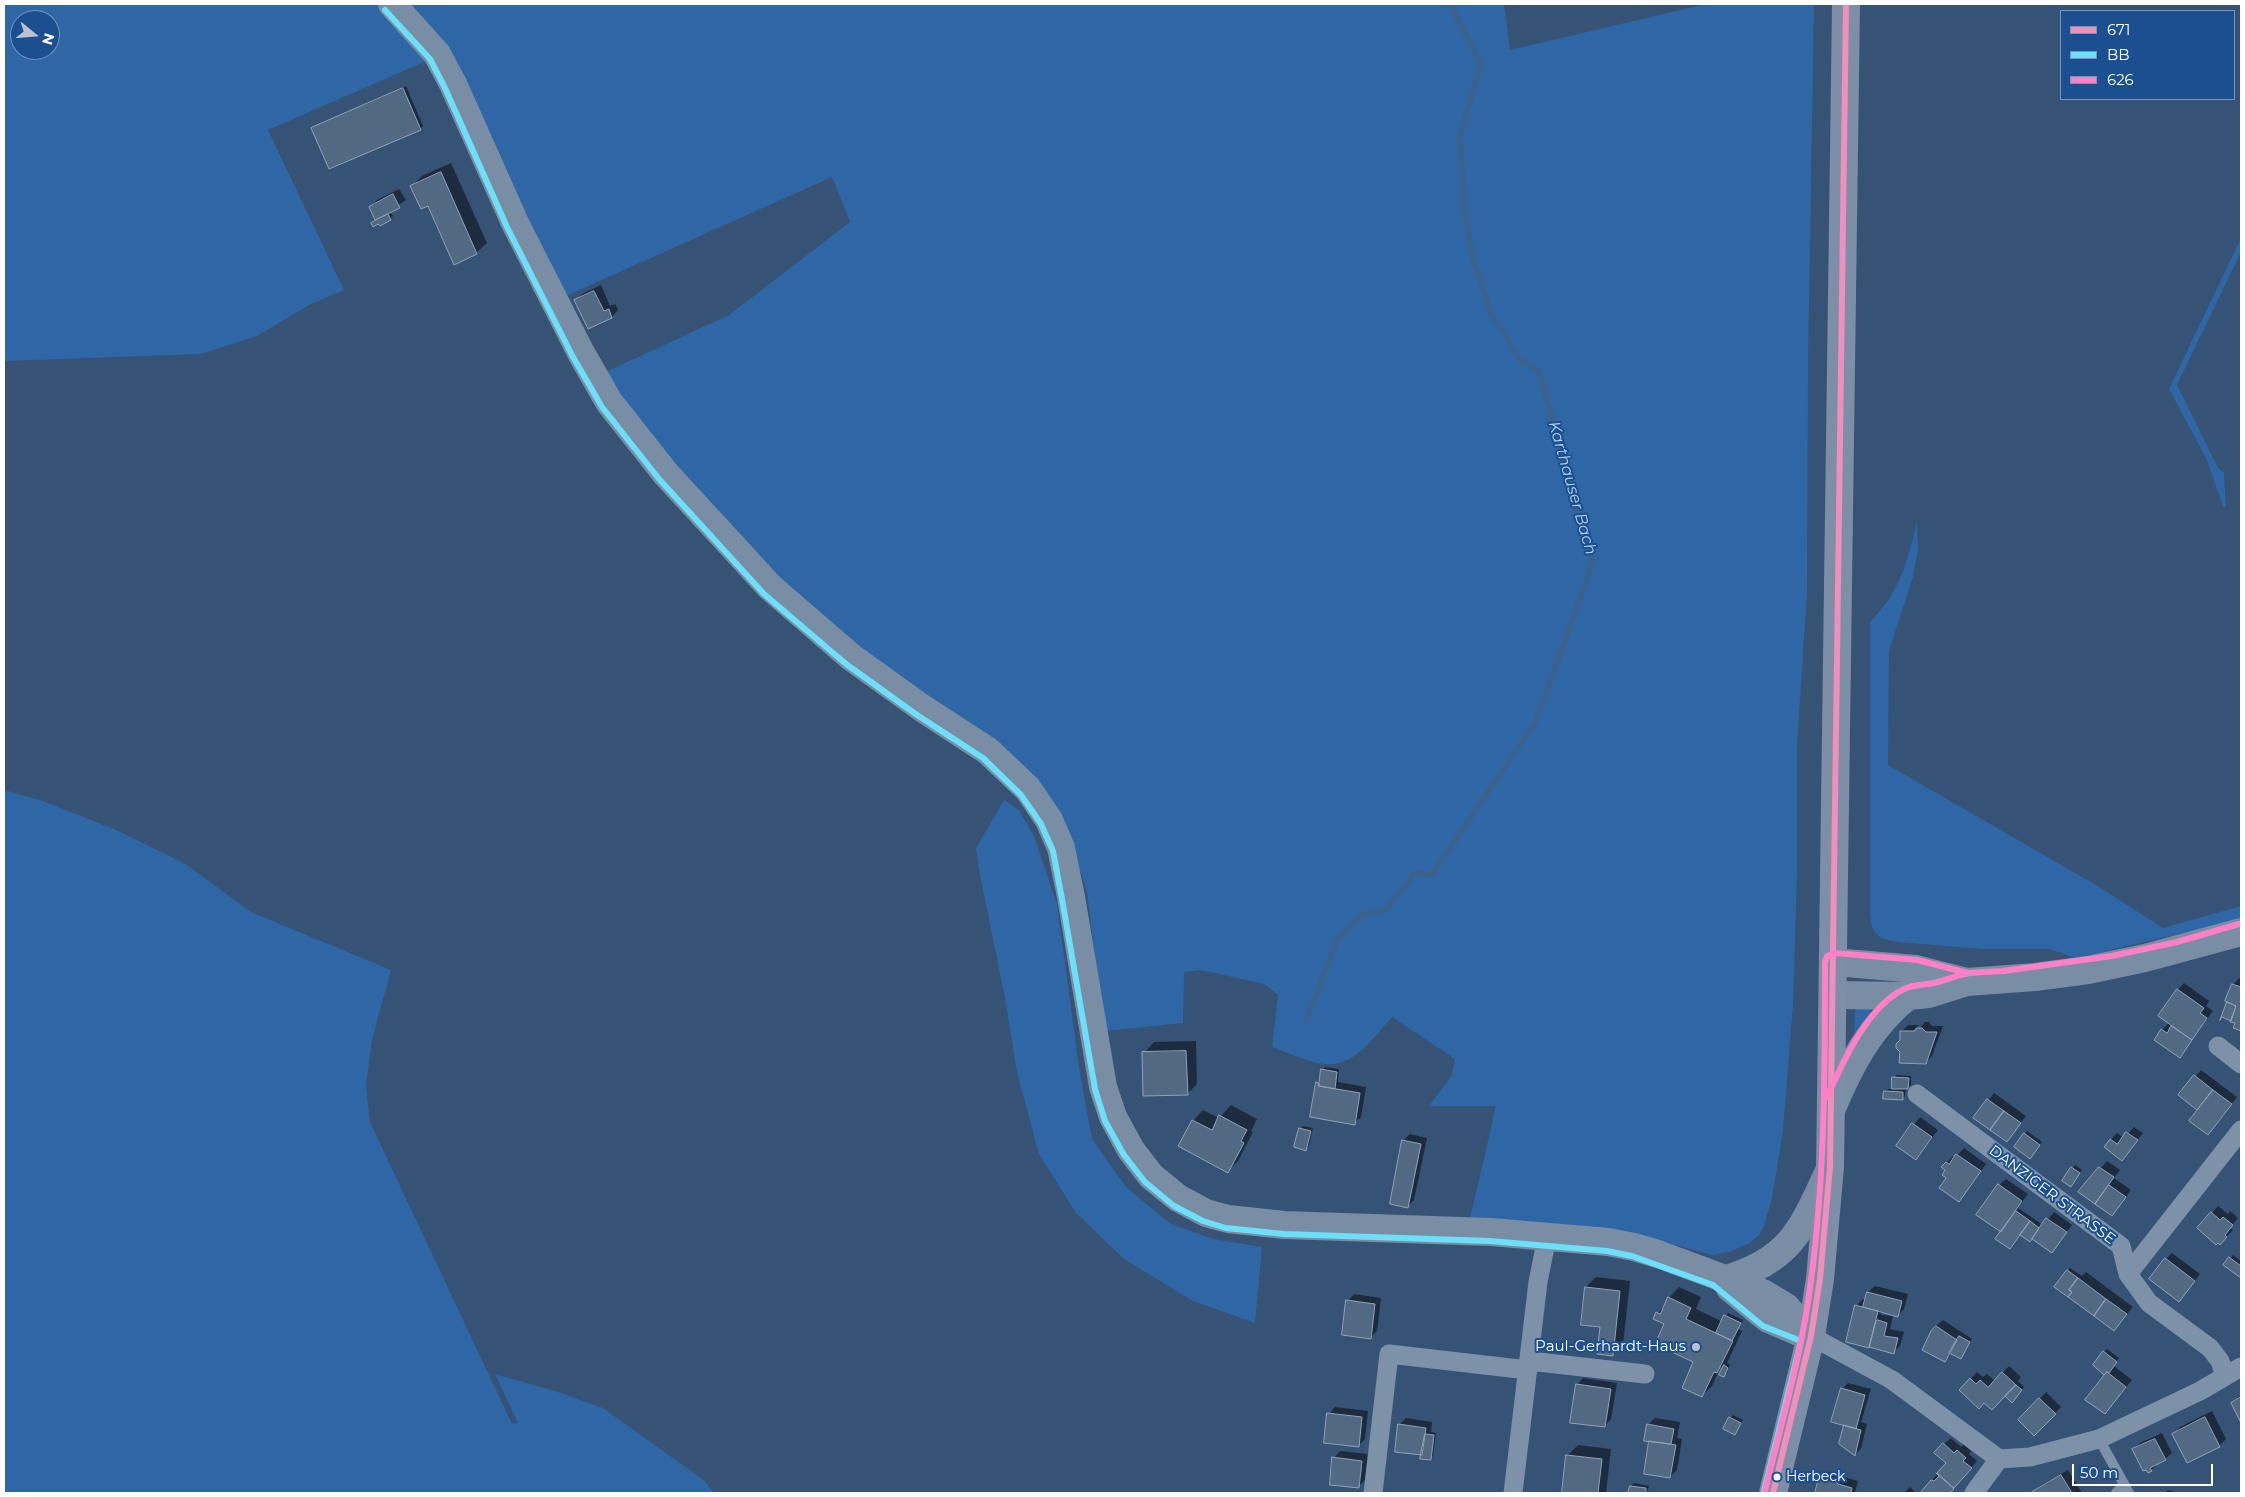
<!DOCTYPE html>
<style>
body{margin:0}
#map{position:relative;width:2245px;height:1497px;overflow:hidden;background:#365274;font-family:Montserrat,sans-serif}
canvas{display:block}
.frame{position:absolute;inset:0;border:5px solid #fff;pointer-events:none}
.legend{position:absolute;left:2060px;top:10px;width:175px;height:90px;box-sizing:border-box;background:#1b4f8f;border:1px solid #7695bc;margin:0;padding:6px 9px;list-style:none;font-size:15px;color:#fff}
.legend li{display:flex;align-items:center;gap:10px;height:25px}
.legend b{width:25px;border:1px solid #7695bc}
.north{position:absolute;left:10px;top:10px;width:50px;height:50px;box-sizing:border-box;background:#1b4f8f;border:1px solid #7695bc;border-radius:50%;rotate:107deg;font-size:14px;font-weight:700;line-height:20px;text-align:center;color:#fff}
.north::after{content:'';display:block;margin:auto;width:18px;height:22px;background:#b9c2ce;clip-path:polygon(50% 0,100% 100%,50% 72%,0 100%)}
.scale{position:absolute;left:2072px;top:1464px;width:141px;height:22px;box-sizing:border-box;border:2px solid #fff;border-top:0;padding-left:6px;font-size:15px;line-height:18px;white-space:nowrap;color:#fff;-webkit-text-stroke:4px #1b4f8f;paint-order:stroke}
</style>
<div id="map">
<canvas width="2245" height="1497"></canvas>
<div class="frame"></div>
<ul class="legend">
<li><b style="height:6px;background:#ef8fbb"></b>671</li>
<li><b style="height:6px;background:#6ddff8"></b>BB</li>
<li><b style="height:6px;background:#ff80c5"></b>626</li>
</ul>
<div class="north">N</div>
<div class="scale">50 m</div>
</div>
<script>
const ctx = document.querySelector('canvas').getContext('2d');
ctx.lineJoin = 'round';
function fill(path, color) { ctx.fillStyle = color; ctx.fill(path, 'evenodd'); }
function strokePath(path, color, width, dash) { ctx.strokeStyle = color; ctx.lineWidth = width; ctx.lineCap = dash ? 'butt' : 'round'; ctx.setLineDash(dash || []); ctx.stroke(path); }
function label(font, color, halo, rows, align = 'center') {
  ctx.font = font + ' Montserrat,sans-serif'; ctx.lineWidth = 4; ctx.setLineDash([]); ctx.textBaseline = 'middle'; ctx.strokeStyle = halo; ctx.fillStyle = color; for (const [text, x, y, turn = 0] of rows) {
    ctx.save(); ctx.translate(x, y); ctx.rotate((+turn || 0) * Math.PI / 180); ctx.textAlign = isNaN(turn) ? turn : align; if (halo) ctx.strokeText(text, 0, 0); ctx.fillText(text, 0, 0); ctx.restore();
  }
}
const green = new Path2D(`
 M 4,4 L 383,4 L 431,59 L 268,130 L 344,290 L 309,305 L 257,336 L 201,354 L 4,361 ZM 20,20 L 50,20 L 50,50 L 20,50 Z
 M 389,4 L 1504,4 L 1510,50 L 1706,4 L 1814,4 L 1808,367 L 1807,592 L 1797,745 L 1797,874 L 1793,1004 L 1783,1131 L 1772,1198 L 1764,1226 L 1760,1234 L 1750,1243 L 1729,1252 L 1713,1255 L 1648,1238 L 1469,1223 L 1496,1106 L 1429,1106 L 1452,1075 L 1455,1059 L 1392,1017 C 1374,1036 1355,1068 1324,1064 C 1307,1062 1289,1053 1272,1047 L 1278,995 L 1264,984 L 1201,970 L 1184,972 L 1183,1023 L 1106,1031 L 1096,970 L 1087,891 L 1078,864 L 1052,818 L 776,584 L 599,375 L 729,315 L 850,222 L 832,177 L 557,300 L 449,88 Z
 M 2241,238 L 2241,252 L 2177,385 L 2218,468 L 2224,473 L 2226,507 L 2223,506 L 2206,458 L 2169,389 Z
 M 1917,521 L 1918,550 L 1913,577 L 1889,651 L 1888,765 L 2096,885 L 2163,928 L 2241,906 L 2241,920 L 2114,949 L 2080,960 L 2050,949 L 1984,949 L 1897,942 L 1881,938 L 1873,930 L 1870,917 L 1870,622 C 1901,590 1907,563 1917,521 Z
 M 4,790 L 43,801 L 114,829 L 184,863 L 251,912 L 391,970 L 372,1040 L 366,1085 L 370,1122 L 512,1424 L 518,1423 L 495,1374 L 555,1391 L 603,1408 L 705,1481 L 714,1493 L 4,1493 Z
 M 1004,800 L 1019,810 L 1034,836 L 1057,904 L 1080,1074 L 1092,1139 L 1126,1187 L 1171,1224 L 1213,1239 L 1262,1247 L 1255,1323 L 1193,1301 L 1124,1259 L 1076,1213 L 1039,1154 L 1017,1073 L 1005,998 L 979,870 L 976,848 Z
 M 1870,1006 L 1872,1019 L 1854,1040 L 1855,1009 Z`);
const shadow = new Path2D(`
 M 406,86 L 423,126 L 420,129 L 313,128 Z
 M 451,163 L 487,243 L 476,253 L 412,186 L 422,176 Z
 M 399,189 L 406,200 L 390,211 L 393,216 L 390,219 L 372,223 L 375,220 L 370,207 L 377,200 Z
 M 601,285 L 610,306 L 615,304 L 618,310 L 612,317 L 589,327 L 576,300 L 582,294 Z
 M 2239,978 L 2241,979 L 2241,1030 L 2235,1027 L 2237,1022 L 2228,1003 L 2233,985 Z
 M 2184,983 L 2209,1001 L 2206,1006 L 2213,1011 L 2179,1056 L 2162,1030 L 2169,1023 L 2178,990 Z
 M 1925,1022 L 1929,1022 L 1932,1026 L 1943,1026 L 1932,1056 L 1925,1063 L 1901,1041 L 1901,1032 L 1908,1025 L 1919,1025 L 1912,1032 L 1914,1034 Z
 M 1196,1041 L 1197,1084 L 1187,1094 L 1144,1053 L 1154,1042 Z
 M 1325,1067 L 1339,1069 L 1338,1082 L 1366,1087 L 1361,1117 L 1354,1123 L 1312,1116 L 1317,1083 L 1321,1079 L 1323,1070 Z
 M 2201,1070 L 2237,1097 L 2208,1134 L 2199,1109 L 2180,1095 Z
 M 1897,1075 L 1911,1076 L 1911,1085 L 1906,1088 L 1905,1096 L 1902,1099 L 1885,1092 L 1888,1089 L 1894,1089 L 1894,1078 Z
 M 1994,1093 L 2026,1116 L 2007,1140 L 1975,1118 Z
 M 1231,1105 L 1257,1119 L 1251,1131 L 1253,1132 L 1238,1161 L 1228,1171 L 1180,1146 L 1193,1121 L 1203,1110 L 1219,1118 Z
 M 1920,1117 L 1938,1130 L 1916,1159 L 1898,1146 Z
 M 1303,1126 L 1313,1128 L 1309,1146 L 1306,1149 L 1300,1129 Z
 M 2134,1127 L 2143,1133 L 2122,1159 L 2105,1146 L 2117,1133 L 2124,1138 Z
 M 2027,1131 L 2042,1142 L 2030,1157 L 2025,1134 Z
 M 1410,1134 L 1427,1138 L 1414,1200 L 1408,1206 L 1403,1141 Z
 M 1964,1148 L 1986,1164 L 1965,1193 L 1948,1178 L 1947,1162 L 1953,1156 L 1955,1158 Z
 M 2107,1161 L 2120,1170 L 2114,1178 L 2131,1190 L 2112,1215 L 2080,1192 Z
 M 2075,1165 L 2082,1170 L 2073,1182 L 2064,1180 Z
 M 2006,1179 L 2028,1194 L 2018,1208 L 2043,1225 L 2054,1212 L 2072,1225 L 2052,1251 L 2033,1238 L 2030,1241 L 2021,1234 L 2002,1232 L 1999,1185 Z
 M 2218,1206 L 2228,1214 L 2230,1211 L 2238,1218 L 2230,1228 L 2233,1230 L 2220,1243 L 2199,1228 Z
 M 2172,1253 L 2200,1274 L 2179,1300 L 2166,1259 Z
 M 2233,1255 L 2241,1261 L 2241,1277 L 2225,1265 Z
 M 2070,1268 L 2082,1276 L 2086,1272 L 2133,1307 L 2114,1330 L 2068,1271 Z
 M 1596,1277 L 1630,1281 L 1623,1345 L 1613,1355 L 1601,1326 L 1582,1324 L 1586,1287 Z
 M 1875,1286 L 1908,1294 L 1904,1309 L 1897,1316 L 1882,1312 L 1881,1315 L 1893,1316 L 1890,1329 L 1904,1332 L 1900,1346 L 1894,1352 L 1847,1341 L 1856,1306 L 1863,1299 L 1866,1300 L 1868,1292 Z
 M 1679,1287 L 1701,1297 L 1696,1309 L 1723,1322 L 1728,1313 L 1743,1320 L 1738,1329 L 1742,1331 L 1727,1363 L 1730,1364 L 1727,1373 L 1724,1375 L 1721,1374 L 1726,1363 L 1720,1368 L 1712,1386 L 1702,1396 L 1695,1361 L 1666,1323 L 1655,1318 L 1669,1298 Z
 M 1354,1294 L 1381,1298 L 1377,1331 L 1371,1337 L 1348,1301 Z
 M 1943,1320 L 1972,1339 L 1960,1358 L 1952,1353 L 1944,1360 L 1924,1349 L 1934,1328 Z
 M 2107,1349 L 2119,1358 L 2114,1366 L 2132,1380 L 2105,1413 L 2087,1399 L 2110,1370 L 2104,1352 Z
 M 2009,1366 L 2021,1377 L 2018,1381 L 2024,1387 L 2012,1401 L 2005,1395 L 1984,1401 L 1961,1390 L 1977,1372 L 1983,1377 L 1987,1374 L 1995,1381 Z
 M 1583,1378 L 1617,1383 L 1611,1419 L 1605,1426 L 1577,1385 Z
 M 1848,1383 L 1871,1389 L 1861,1422 L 1867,1424 L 1861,1448 L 1855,1455 L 1845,1424 L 1842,1389 Z
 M 2046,1392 L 2061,1407 L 2034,1434 L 2020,1420 Z
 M 2241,1395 L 2241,1420 L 2232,1403 Z
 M 1335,1407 L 1368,1411 L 1365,1439 L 1358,1446 L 1329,1414 Z
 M 2212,1411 L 2226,1439 L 2219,1446 L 2187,1462 L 2174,1434 L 2180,1427 Z
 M 1733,1415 L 1743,1420 L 1735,1433 L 1730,1418 Z
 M 1406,1418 L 1432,1422 L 1431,1432 L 1436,1433 L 1433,1456 L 1430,1459 L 1423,1454 L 1399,1425 Z
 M 1655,1418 L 1680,1422 L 1677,1438 L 1682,1439 L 1677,1470 L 1670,1477 L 1650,1440 L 1648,1425 Z
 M 2162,1433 L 2172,1453 L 2151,1470 L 2134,1449 L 2140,1443 Z
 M 1951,1438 L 1961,1447 L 1964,1444 L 1971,1451 L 1969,1454 L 1977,1461 L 1949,1493 L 1921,1493 L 1947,1463 L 1944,1444 Z
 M 1578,1445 L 1611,1449 L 1606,1493 L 1563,1492 L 1568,1455 Z
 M 1340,1451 L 1368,1454 L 1365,1480 L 1358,1487 L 1334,1458 Z
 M 2068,1470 L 2082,1493 L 2034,1493 L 2040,1486 Z
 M 1827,1472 L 1842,1474 L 1844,1477 L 1858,1481 L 1855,1493 L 1816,1493 L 1821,1478 Z
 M 1634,1483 L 1649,1486 L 1647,1493 L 1630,1493 L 1631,1486 Z
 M 1910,1487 L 1916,1493 L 1904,1493 Z
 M 2168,1490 L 2178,1493 L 2165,1493 Z`);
const stream = new Path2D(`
 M 1306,1021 L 1337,940 L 1361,916 L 1386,909 L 1415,873 L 1432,875 L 1536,721 L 1593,562 L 1539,371 L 1520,360 L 1490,311 L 1473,257 L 1464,207 L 1460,136 L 1481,64 L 1450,4`);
const building = new Path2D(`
 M 403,88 L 421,130 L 329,169 L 311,128 Z
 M 441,172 L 477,254 L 454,265 L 428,206 L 421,209 L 410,186 Z
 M 393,194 L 400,208 L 375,220 L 369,207 Z
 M 388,214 L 391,220 L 380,226 L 378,224 L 373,227 L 371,223 Z
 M 594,291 L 604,311 L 609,309 L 612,318 L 588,329 L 574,300 Z
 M 2232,984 L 2241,987 L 2241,1031 L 2233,1028 L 2235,1023 L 2230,1022 L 2236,1006 L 2225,1001 Z
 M 2177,989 L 2204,1008 L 2200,1013 L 2207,1018 L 2192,1040 L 2158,1016 Z
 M 2227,1002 L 2236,1006 L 2231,1021 L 2222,1017 L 2220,1020 Z
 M 2171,1026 L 2192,1040 L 2180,1058 L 2154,1040 L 2161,1029 L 2167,1033 Z
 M 1917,1028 L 1922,1028 L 1926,1032 L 1937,1032 L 1926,1064 L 1899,1063 L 1900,1052 L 1896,1048 L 1896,1044 L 1900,1040 L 1900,1031 L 1914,1031 Z
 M 1186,1051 L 1188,1095 L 1143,1096 L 1142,1052 Z
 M 1321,1069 L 1337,1072 L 1335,1089 L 1319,1086 Z
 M 2194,1075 L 2213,1090 L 2197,1110 L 2178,1095 Z
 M 1892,1077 L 1909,1078 L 1908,1089 L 1892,1089 Z
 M 1316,1082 L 1319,1083 L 1319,1086 L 1360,1093 L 1355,1125 L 1310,1117 Z
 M 2213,1090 L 2232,1104 L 2208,1135 L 2189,1121 Z
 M 1884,1091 L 1903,1092 L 1903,1100 L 1883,1099 Z
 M 1987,1099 L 2004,1111 L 1990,1130 L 1973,1118 Z
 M 2004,1111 L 2021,1123 L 2007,1142 L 1990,1130 Z
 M 1219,1115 L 1247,1130 L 1241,1141 L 1244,1143 L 1228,1173 L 1178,1146 L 1192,1120 L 1212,1130 Z
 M 1912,1123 L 1932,1137 L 1916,1160 L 1896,1146 Z
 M 1299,1128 L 1311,1131 L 1306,1151 L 1294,1147 Z
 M 2126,1132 L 2138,1140 L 2122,1161 L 2104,1147 L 2110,1139 L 2117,1144 Z
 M 2024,1133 L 2040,1145 L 2030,1159 L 2014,1147 Z
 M 1402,1140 L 1421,1144 L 1408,1208 L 1390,1204 Z
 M 1956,1154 L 1981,1171 L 1959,1202 L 1939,1188 L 1946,1178 L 1942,1175 L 1945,1170 L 1941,1167 L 1946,1162 L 1949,1164 Z
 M 2071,1167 L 2080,1173 L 2071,1187 L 2062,1181 Z
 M 2099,1167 L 2114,1177 L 2095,1204 L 2078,1192 Z
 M 1998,1184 L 2022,1201 L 2001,1232 L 1976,1215 Z
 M 2109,1185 L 2126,1197 L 2112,1216 L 2095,1204 Z
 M 2016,1211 L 2030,1221 L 2010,1249 L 1995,1239 Z
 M 2211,1212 L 2220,1220 L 2223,1217 L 2233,1225 L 2225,1235 L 2227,1237 L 2220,1245 L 2218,1243 L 2216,1245 L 2197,1228 Z
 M 2046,1218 L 2067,1232 L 2052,1253 L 2032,1239 Z
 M 2030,1221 L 2039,1228 L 2030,1242 L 2020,1235 Z
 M 2229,1257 L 2241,1266 L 2241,1278 L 2223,1265 Z
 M 2165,1258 L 2195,1281 L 2179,1302 L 2149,1279 Z
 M 2067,1270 L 2078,1278 L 2069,1290 L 2072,1292 L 2068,1297 L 2054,1287 Z
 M 2078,1278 L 2106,1299 L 2094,1316 L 2068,1297 L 2072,1292 L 2069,1290 Z
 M 1585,1287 L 1620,1291 L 1613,1356 L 1597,1354 L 1600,1327 L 1581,1325 Z
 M 1867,1292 L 1902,1301 L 1898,1317 L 1863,1307 Z
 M 1668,1297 L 1691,1308 L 1686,1319 L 1733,1341 L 1717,1373 L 1714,1372 L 1702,1397 L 1682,1388 L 1693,1362 L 1655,1344 L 1664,1324 L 1653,1319 L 1656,1312 L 1660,1314 Z
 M 2106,1299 L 2127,1314 L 2114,1331 L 2094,1316 Z
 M 1346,1300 L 1375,1304 L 1371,1339 L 1342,1335 Z
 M 1855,1305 L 1878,1311 L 1869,1348 L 1846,1342 Z
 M 1724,1315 L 1741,1323 L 1732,1341 L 1716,1333 Z
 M 1878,1320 L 1887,1323 L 1884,1336 L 1898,1338 L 1894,1354 L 1869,1347 L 1876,1321 Z
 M 1936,1326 L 1957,1340 L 1945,1362 L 1922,1350 L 1931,1331 Z
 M 1959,1336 L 1970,1342 L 1961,1359 L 1949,1353 Z
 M 2103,1351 L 2117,1362 L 2109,1373 L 2107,1372 L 2104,1375 L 2093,1365 Z
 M 1724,1365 L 1728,1368 L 1724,1377 L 1719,1375 Z
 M 2002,1372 L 2016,1385 L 1992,1410 L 1984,1403 L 1979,1409 L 1959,1390 L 1970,1378 L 1976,1384 L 1980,1380 L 1988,1387 Z
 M 2107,1372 L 2126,1387 L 2105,1414 L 2085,1400 Z
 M 1576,1384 L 1611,1389 L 1605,1427 L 1570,1423 Z
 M 2016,1385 L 2022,1390 L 2012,1403 L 2005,1396 Z
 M 1841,1388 L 1865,1395 L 1856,1429 L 1831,1422 Z
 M 2241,1397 L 2241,1423 L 2231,1403 Z
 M 2039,1398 L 2056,1414 L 2034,1436 L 2018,1420 Z
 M 1327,1413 L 1362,1417 L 1359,1447 L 1324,1443 Z
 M 1729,1417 L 1741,1423 L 1735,1435 L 1723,1429 Z
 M 2205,1417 L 2220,1447 L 2187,1463 L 2172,1434 Z
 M 1398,1424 L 1426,1428 L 1422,1455 L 1395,1452 Z
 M 1647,1424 L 1674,1429 L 1671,1444 L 1644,1441 Z
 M 1844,1425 L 1861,1430 L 1855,1456 L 1839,1444 Z
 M 1425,1434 L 1434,1435 L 1431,1460 L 1420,1459 Z
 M 2155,1439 L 2166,1460 L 2150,1468 L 2152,1471 L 2148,1473 L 2146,1470 L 2143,1471 L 2132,1449 Z
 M 1649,1441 L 1676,1445 L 1670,1478 L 1644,1474 Z
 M 1943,1443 L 1954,1453 L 1957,1450 L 1966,1458 L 1963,1461 L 1972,1468 L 1954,1488 L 1937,1473 L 1946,1463 L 1934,1453 Z
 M 1566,1455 L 1602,1459 L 1598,1493 L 1562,1493 Z
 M 1332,1457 L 1362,1461 L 1359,1488 L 1330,1485 Z
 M 1936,1473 L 1954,1489 L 1950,1493 L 1920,1493 L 1931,1480 L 1934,1481 L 1939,1476 Z
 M 2061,1475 L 2072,1493 L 2033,1493 L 2032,1492 Z
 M 1819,1478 L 1835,1481 L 1838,1484 L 1852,1488 L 1851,1493 L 1815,1493 Z
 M 1630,1486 L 1646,1488 L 1646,1493 L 1628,1493 Z`);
const service = new Path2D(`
 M 2099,1439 L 2129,1493
 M 2116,1493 L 2123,1485`);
const minor = new Path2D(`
 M 2218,1046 L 2241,1064
 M 1917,1094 L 2121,1246 L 2128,1274 L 2149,1303 L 2210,1348 L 2220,1361 L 2225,1376
 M 2128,1274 L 2241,1130
 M 1811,1336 L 1892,1380 L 1999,1459 L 2030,1457 L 2099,1439 L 2200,1391 L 2241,1367
 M 1529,1361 L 1645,1374
 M 1373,1493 L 1389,1354 L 1528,1370
 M 1513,1493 L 1538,1282 L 1547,1237
 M 1974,1493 L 1999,1459`);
const secondary = new Path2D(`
 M 392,4 L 437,54 L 453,84 L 515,223 L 581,353 L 609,402 L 666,474 L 770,587 L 851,657 L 922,708 L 988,751 L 1028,789 L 1049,820 L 1061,848 L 1071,897 L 1103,1087 L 1113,1117 L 1131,1150 L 1151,1176 L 1178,1198 L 1206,1213 L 1228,1219 L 1284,1225 L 1491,1232 L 1608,1242 L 1634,1247 L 1658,1254 L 1763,1293 L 1786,1307 L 1811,1336
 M 1834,962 L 1916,969 L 1967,982
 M 1834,995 L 1908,996 L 1929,994 L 1967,982 L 2035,977 L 2088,970 L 2145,958 L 2241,932
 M 1832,1108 C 1850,1065 1870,1026 1908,996
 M 1726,1279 C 1791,1260 1802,1229 1829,1171
 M 1730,1288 L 1768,1319 L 1803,1334`);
const primary = new Path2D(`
 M 1773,1493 L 1811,1336 L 1820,1279 L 1830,1167 L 1846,4`);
const bus1 = new Path2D(`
 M 1773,1493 L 1811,1336 L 1820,1279 L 1830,1167 L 1846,4`);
const bus2 = new Path2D(`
 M 385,10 L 430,59 L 445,88 L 507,227 L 573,357 L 602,407 L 659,479 L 764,594 L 846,664 L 917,715 L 983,758 L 1021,795 L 1041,824 L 1053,851 L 1062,899 L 1095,1089 L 1105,1121 L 1124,1155 L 1145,1182 L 1174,1206 L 1203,1221 L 1226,1228 L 1284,1234 L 1490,1241 L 1607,1251 L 1632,1256 L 1713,1285 L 1763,1326 L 1801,1341 L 1764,1491`);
const bus3 = new Path2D(`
 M 1827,1097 C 1843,1062 1867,1007 1904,989 C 1915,984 1927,985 1938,982 C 1949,979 1959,974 1971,973
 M 1765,1491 C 1780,1429 1798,1366 1808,1302 C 1825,1190 1825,1076 1825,962 L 1827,956 L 1835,953 L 1917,960 L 1968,973 L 2003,971 L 2112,956 L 2177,942 L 2239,924`);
const markers = [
 [1696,1347,5,"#b9c2ce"],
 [1777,1477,4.5,"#fff"]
];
const busNames = [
 ["Herbeck",1786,1477]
];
const streetNames = [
 ["DANZIGER STRASSE",2052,1195,37]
];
const poiNames = [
 ["Paul-Gerhardt-Haus",1686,1347]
];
const waterNames = [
 ["Karthauser Bach",1572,488,74]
];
fill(green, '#2f66a5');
fill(shadow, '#0007');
strokePath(stream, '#3b618d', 5.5);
fill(building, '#526984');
strokePath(building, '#92a2b6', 1);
strokePath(service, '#7d92a8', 10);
strokePath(minor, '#7d92a8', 19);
strokePath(secondary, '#798da4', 28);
strokePath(primary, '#7d8ea7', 28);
strokePath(bus1, '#ef8fbb', 6);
strokePath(bus2, '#6ddff8', 6);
strokePath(bus3, '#ff80c5', 6);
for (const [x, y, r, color] of markers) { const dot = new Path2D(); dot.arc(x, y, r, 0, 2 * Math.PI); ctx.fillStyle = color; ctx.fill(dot); strokePath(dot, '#1b4f8f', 2); }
label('14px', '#fff', '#1b4f8f', busNames, 'left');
label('15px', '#fff', '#1b4f8f', streetNames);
label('15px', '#fff', '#1b4f8f', poiNames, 'right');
label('italic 16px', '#b5d3f5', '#1b4f8f', waterNames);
</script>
